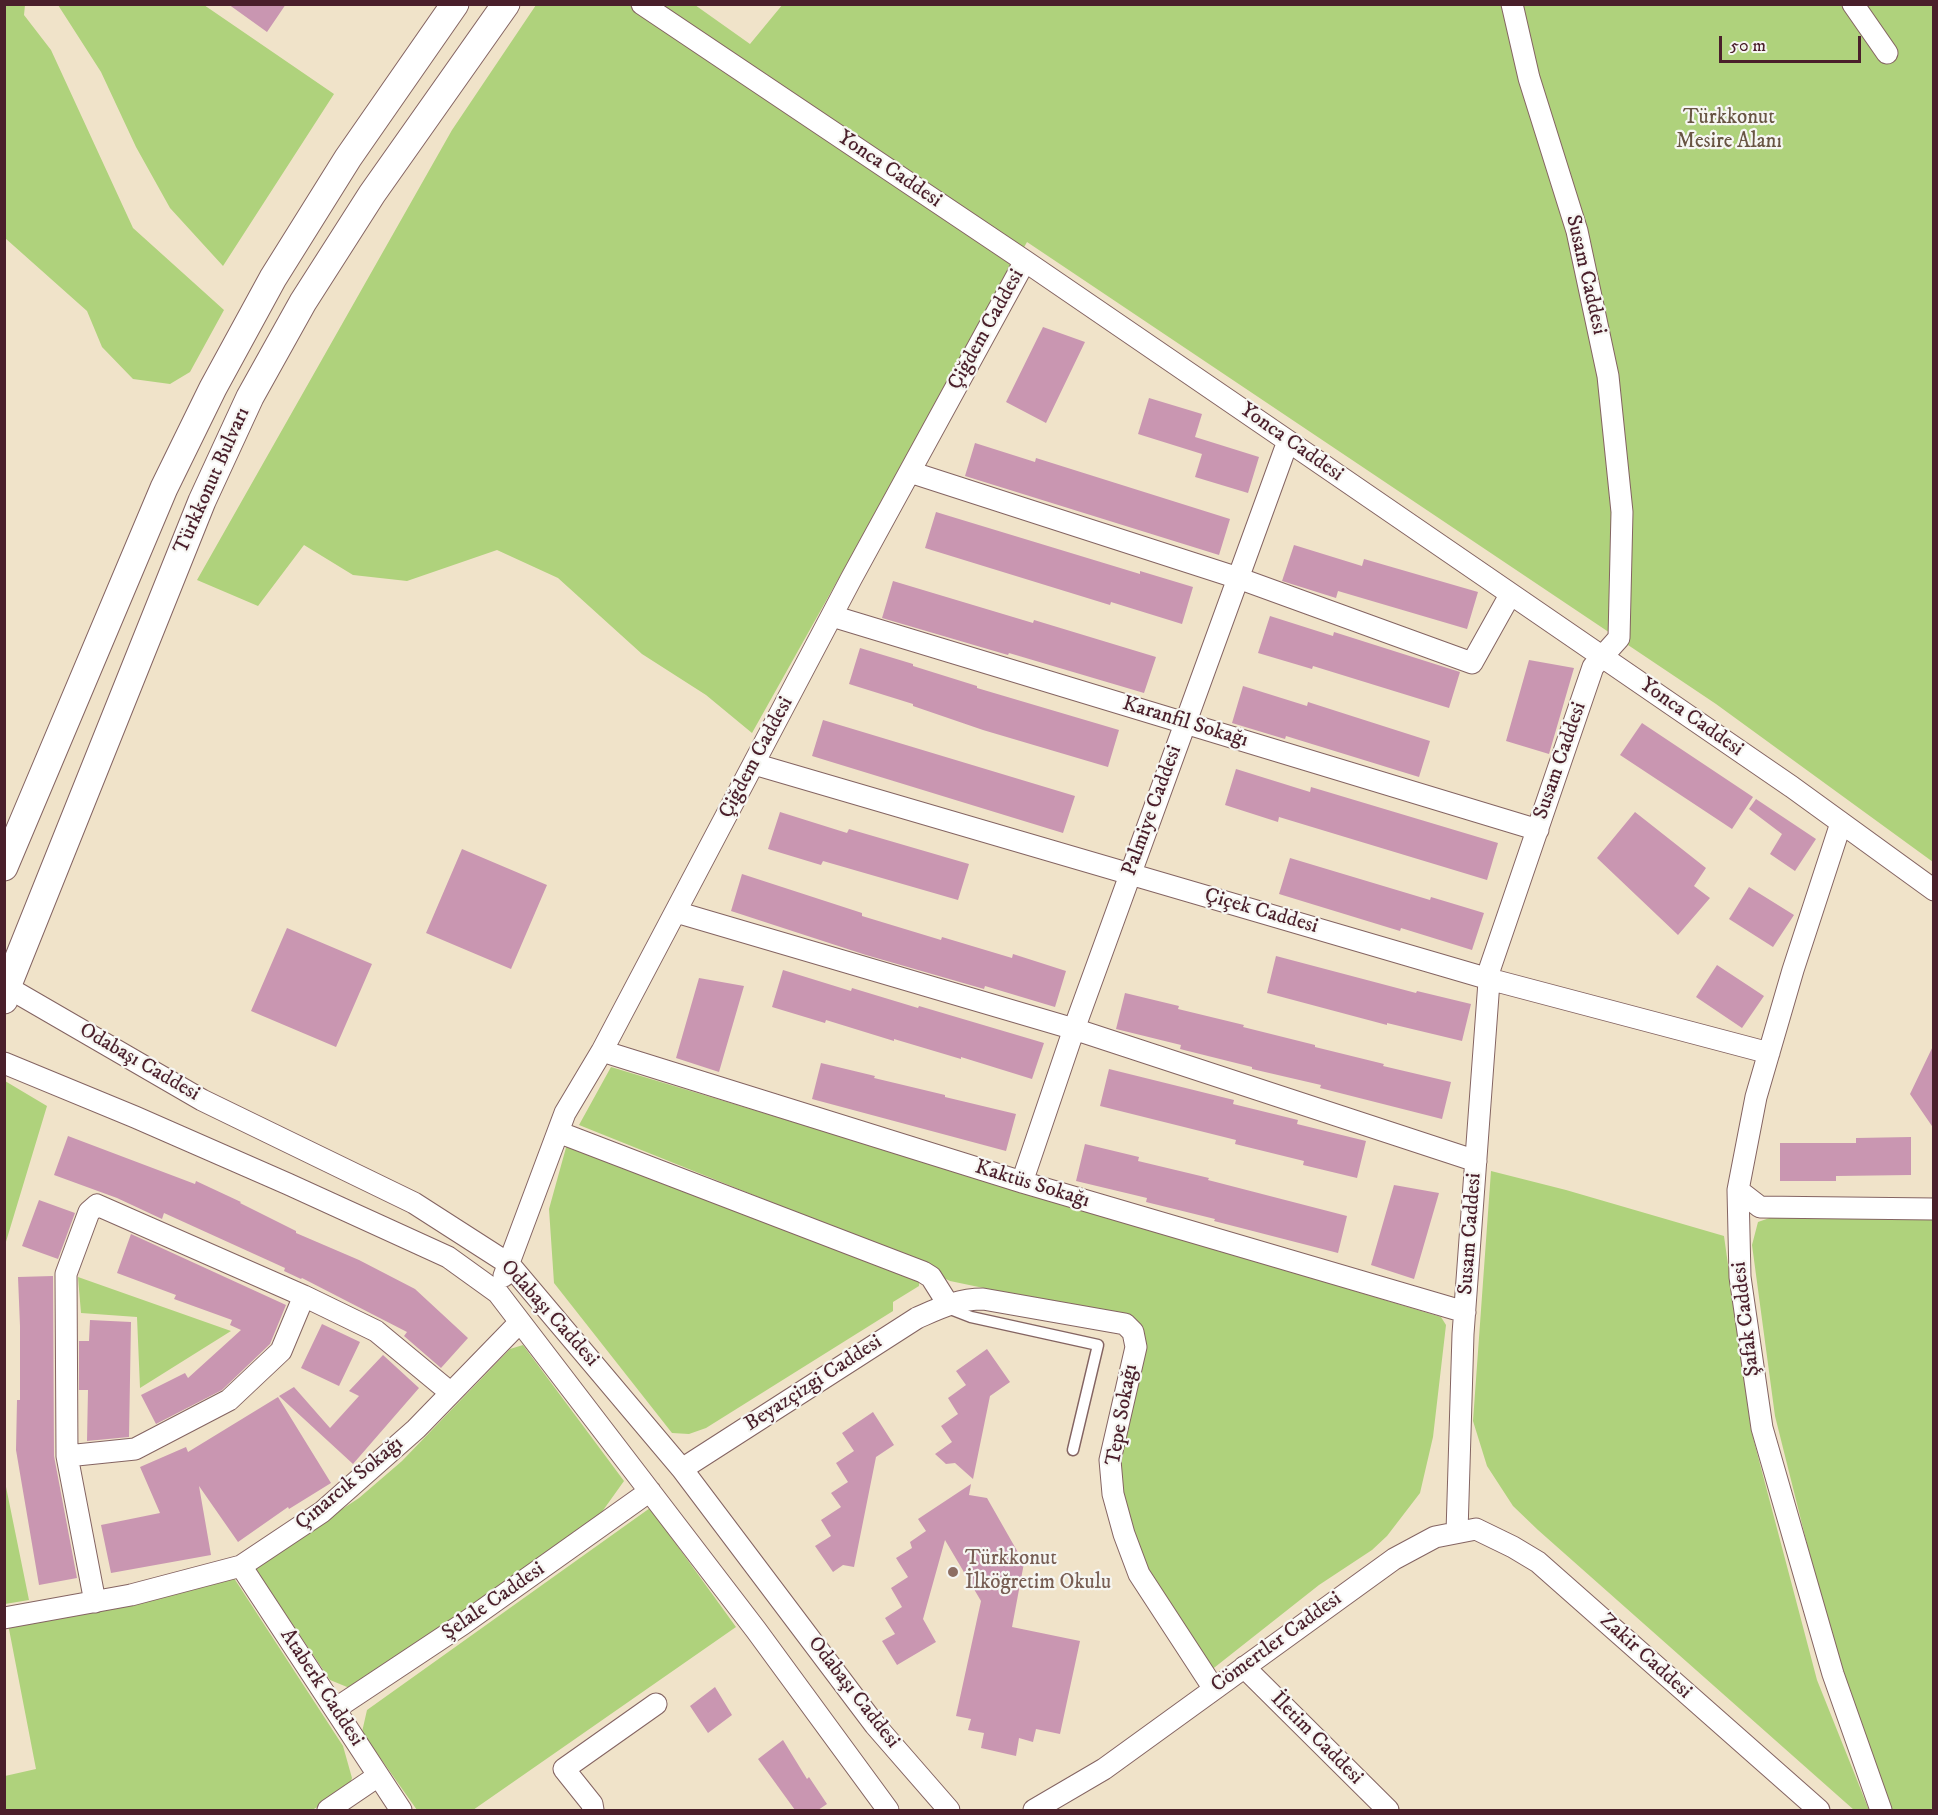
<!DOCTYPE html>
<meta charset="utf-8">
<style>
body{margin:0}
#map{position:relative;width:1938px;height:1815px;overflow:hidden;background:#f0e3c9;font-family:"IM FELL DW Pica",serif}
canvas{display:block}
.frame{position:absolute;inset:0;border:6px solid #4a1f2b;pointer-events:none}
.scale{position:absolute;left:1719px;top:36px;width:142px;height:27px;box-sizing:border-box;border:3px solid #4a1f2b;border-top:0;padding-left:8px;font-size:18px;line-height:21px;white-space:nowrap;color:#4a1f2b;-webkit-text-stroke:4px #f6f6f2;paint-order:stroke}
</style>
<div id="map">
<canvas width="1938" height="1815"></canvas>
<div class="frame"></div>
<div class="scale">50 m</div>
</div>
<script>
const ctx = document.querySelector('canvas').getContext('2d');
ctx.lineJoin = 'round';
function fill(path, color) { ctx.fillStyle = color; ctx.fill(path, 'evenodd'); }
function strokePath(path, color, width, dash) { ctx.strokeStyle = color; ctx.lineWidth = width; ctx.lineCap = dash ? 'butt' : 'round'; ctx.setLineDash(dash || []); ctx.stroke(path); }
function label(font, color, halo, rows, align = 'center') {
  ctx.font = font + ' "IM FELL DW Pica",serif'; ctx.lineWidth = 4.5; ctx.setLineDash([]); ctx.textBaseline = 'middle'; ctx.strokeStyle = halo; ctx.fillStyle = color; for (const [text, x, y, turn = 0] of rows) {
    ctx.save(); ctx.translate(x, y); ctx.rotate((+turn || 0) * Math.PI / 180); ctx.textAlign = isNaN(turn) ? turn : align; if (halo) ctx.strokeText(text, 0, 0); ctx.fillText(text, 0, 0); ctx.restore();
  }
}
const green = new Path2D(`
 M 5,4 L 25,5 L 24,15 L 51,50 L 133,228 L 224,310 L 190,372 L 170,384 L 133,379 L 102,347 L 87,311 L 5,238 Z
 M 783,4 L 1933,5 L 1933,862 L 1716,704 L 1027,242 L 752,733 L 706,695 L 642,654 L 558,578 L 497,550 L 407,581 L 353,575 L 304,545 L 258,606 L 197,580 L 452,130 L 536,5 L 695,5 L 750,44 Z
 M 58,5 L 204,5 L 334,94 L 223,266 L 170,208 L 136,147 L 101,72 Z
 M 611,1067 L 1441,1317 L 1446,1325 L 1433,1437 L 1420,1493 L 1387,1536 L 1372,1550 L 1319,1585 L 1210,1671 L 1144,1566 L 1116,1473 L 1144,1333 L 998,1291 L 950,1281 L 878,1245 L 579,1125 Z
 M 5,1081 L 47,1106 L 5,1245 Z
 M 567,1144 L 919,1281 L 919,1286 L 893,1302 L 893,1311 L 706,1428 L 689,1434 L 672,1433 L 554,1283 L 549,1209 Z
 M 1491,1171 L 1566,1190 L 1724,1236 L 1751,1430 L 1817,1680 L 1869,1810 L 1854,1810 L 1538,1530 L 1513,1506 L 1487,1466 L 1473,1421 Z
 M 1778,1215 L 1933,1217 L 1934,1808 L 1928,1810 L 1892,1810 L 1848,1695 L 1807,1544 L 1775,1416 L 1752,1245 L 1758,1222 Z
 M 78,1277 L 231,1331 L 140,1388 L 137,1317 L 81,1313 Z
 M 523,1345 L 624,1481 L 594,1523 L 352,1689 L 330,1680 L 254,1567 L 359,1498 L 402,1461 L 510,1349 Z
 M 4,1477 L 29,1600 L 5,1604 L 4,1604 Z
 M 650,1508 L 736,1627 L 473,1810 L 417,1810 L 362,1732 L 367,1710 Z
 M 232,1575 L 343,1746 L 352,1778 L 348,1790 L 312,1810 L 5,1810 L 5,1776 L 36,1769 L 8,1624 Z`);
const building = new Path2D(`
 M 228,4 L 286,4 L 267,32 Z
 M 1043,327 L 1085,342 L 1046,423 L 1006,402 Z
 M 1149,398 L 1202,414 L 1195,437 L 1259,457 L 1248,493 L 1195,477 L 1202,454 L 1138,434 Z
 M 975,443 L 1035,462 L 1036,458 L 1230,519 L 1219,555 L 965,476 Z
 M 936,512 L 1140,574 L 1140,571 L 1193,587 L 1182,624 L 1111,602 L 1110,605 L 925,548 Z
 M 1294,545 L 1362,566 L 1364,559 L 1478,592 L 1467,629 L 1338,591 L 1336,598 L 1282,581 Z
 M 893,581 L 1033,623 L 1034,620 L 1156,657 L 1144,693 L 1009,653 L 1008,655 L 882,618 Z
 M 1270,616 L 1333,636 L 1334,632 L 1460,672 L 1449,708 L 1313,666 L 1312,669 L 1258,653 Z
 M 860,648 L 913,664 L 913,666 L 977,686 L 977,688 L 1119,730 L 1108,767 L 983,730 L 913,706 L 913,704 L 849,684 Z
 M 1529,660 L 1574,668 L 1549,754 L 1506,741 Z
 M 1243,686 L 1307,706 L 1308,702 L 1430,741 L 1419,777 L 1286,736 L 1285,739 L 1232,723 Z
 M 823,720 L 1075,796 L 1063,833 L 812,756 Z
 M 1642,723 L 1753,797 L 1732,829 L 1620,755 Z
 M 1236,769 L 1310,792 L 1311,787 L 1498,843 L 1487,880 L 1279,817 L 1278,822 L 1225,805 Z
 M 1756,799 L 1816,839 L 1795,871 L 1770,854 L 1782,834 L 1749,809 Z
 M 780,812 L 847,833 L 849,829 L 969,864 L 958,900 L 823,861 L 821,865 L 768,849 Z
 M 1635,812 L 1706,868 L 1694,886 L 1710,898 L 1678,935 L 1597,858 Z
 M 462,849 L 547,885 L 511,969 L 426,933 Z
 M 1290,858 L 1430,900 L 1431,897 L 1484,913 L 1472,950 L 1401,928 L 1400,931 L 1279,894 Z
 M 742,874 L 862,913 L 862,916 L 941,940 L 942,937 L 1012,958 L 1013,954 L 1066,971 L 1055,1007 L 985,986 L 984,989 L 866,955 L 731,911 Z
 M 1749,887 L 1794,915 L 1773,947 L 1729,919 Z
 M 287,928 L 372,964 L 336,1047 L 251,1011 Z
 M 1276,956 L 1416,993 L 1417,991 L 1471,1004 L 1462,1041 L 1387,1023 L 1387,1025 L 1267,993 Z
 M 1717,965 L 1764,996 L 1742,1028 L 1696,997 Z
 M 783,970 L 851,991 L 852,988 L 918,1008 L 919,1006 L 1044,1043 L 1032,1079 L 961,1057 L 961,1059 L 894,1039 L 894,1041 L 826,1020 L 825,1023 L 772,1007 Z
 M 699,978 L 744,986 L 719,1072 L 676,1058 Z
 M 1125,993 L 1179,1006 L 1178,1009 L 1244,1025 L 1243,1027 L 1315,1045 L 1315,1047 L 1384,1064 L 1383,1066 L 1451,1082 L 1442,1119 L 1320,1088 L 1321,1085 L 1252,1069 L 1252,1067 L 1180,1049 L 1181,1045 L 1116,1029 Z
 M 1934,1044 L 1934,1129 L 1910,1094 Z
 M 821,1063 L 875,1076 L 874,1078 L 945,1095 L 945,1097 L 1016,1114 L 1006,1151 L 812,1099 Z
 M 1109,1069 L 1234,1100 L 1233,1104 L 1298,1120 L 1297,1124 L 1366,1141 L 1357,1178 L 1303,1165 L 1304,1161 L 1235,1144 L 1236,1140 L 1100,1106 Z
 M 68,1136 L 195,1184 L 196,1181 L 241,1202 L 240,1203 L 296,1231 L 296,1233 L 359,1260 L 415,1289 L 468,1338 L 441,1368 L 404,1336 L 407,1332 L 302,1278 L 301,1279 L 284,1271 L 285,1268 L 164,1213 L 162,1219 L 117,1198 L 54,1175 Z
 M 1911,1137 L 1911,1175 L 1836,1176 L 1836,1181 L 1780,1181 L 1780,1143 L 1856,1143 L 1856,1138 Z
 M 1085,1144 L 1139,1157 L 1138,1161 L 1209,1178 L 1208,1180 L 1347,1216 L 1338,1253 L 1214,1221 L 1215,1219 L 1146,1202 L 1147,1198 L 1076,1181 Z
 M 1394,1185 L 1439,1193 L 1414,1279 L 1371,1265 Z
 M 39,1200 L 75,1213 L 58,1259 L 22,1246 Z
 M 131,1234 L 286,1305 L 270,1344 L 222,1390 L 156,1424 L 141,1395 L 185,1373 L 188,1378 L 241,1330 L 230,1325 L 232,1320 L 174,1299 L 176,1295 L 117,1273 Z
 M 53,1276 L 54,1456 L 77,1578 L 39,1585 L 16,1450 L 17,1400 L 20,1400 L 20,1326 L 18,1277 Z
 M 90,1320 L 131,1322 L 129,1437 L 87,1441 L 88,1390 L 79,1390 L 79,1341 L 89,1341 Z
 M 322,1324 L 360,1342 L 339,1386 L 301,1368 Z
 M 987,1349 L 1010,1382 L 990,1396 L 973,1479 L 955,1463 L 946,1464 L 935,1454 L 952,1442 L 941,1426 L 958,1414 L 948,1398 L 966,1385 L 956,1371 Z
 M 383,1355 L 419,1388 L 353,1464 L 279,1396 L 294,1387 L 330,1428 L 359,1396 L 349,1391 Z
 M 278,1397 L 331,1483 L 289,1509 L 288,1507 L 238,1542 L 199,1486 L 211,1555 L 111,1573 L 101,1525 L 160,1513 L 140,1467 L 186,1447 L 188,1452 Z
 M 873,1412 L 894,1445 L 876,1457 L 854,1567 L 843,1565 L 833,1572 L 815,1546 L 831,1536 L 821,1520 L 841,1507 L 831,1493 L 848,1482 L 836,1463 L 854,1451 L 842,1433 Z
 M 971,1484 L 969,1495 L 987,1498 L 1024,1563 L 1012,1627 L 1080,1641 L 1060,1734 L 1036,1729 L 1033,1742 L 1019,1738 L 1016,1756 L 981,1748 L 984,1733 L 968,1730 L 971,1719 L 956,1716 L 981,1601 L 945,1540 L 923,1619 L 936,1642 L 897,1665 L 882,1641 L 895,1634 L 885,1618 L 902,1607 L 891,1588 L 908,1577 L 896,1558 L 912,1548 L 910,1542 L 926,1531 L 918,1519 Z
 M 715,1687 L 732,1715 L 708,1733 L 690,1706 Z
 M 783,1740 L 807,1779 L 809,1777 L 827,1804 L 818,1810 L 795,1810 L 758,1759 Z`);
const service = new Path2D(`
 M 949,1307 L 953,1310 L 971,1317 L 1098,1345 L 1073,1450`);
const minor = new Path2D(`
 M 642,4 L 1025,261 L 1288,441 L 1792,787 L 1934,890
 M 1853,4 L 1887,53
 M 910,472 L 1238,578 L 1472,663 L 1510,595
 M 832,616 L 1538,830
 M 754,764 L 1489,979 L 1769,1053
 M 1841,823 L 1793,970 L 1756,1097 L 1738,1190 L 1740,1277 L 1762,1428 L 1833,1674 L 1881,1810
 M 676,912 L 1074,1029 L 1476,1161
 M 7,987 L 202,1100 L 414,1203 L 509,1264 L 682,1469 L 875,1725 L 949,1810
 M 602,1051 L 1022,1182 L 1465,1312
 M 4,1063 L 135,1117 L 288,1184 L 448,1257 L 498,1293 L 756,1630 L 888,1810
 M 558,1132 L 923,1272 L 931,1277 L 948,1304
 M 1022,1182 L 1074,1029 L 1288,441
 M 1738,1190 L 1760,1207 L 1934,1209
 M 504,1276 L 565,1113 L 602,1051 L 851,579 L 1025,261
 M 67,1456 L 135,1449 L 229,1400 L 281,1351 L 304,1296
 M 682,1469 L 917,1318 C 940,1308 958,1299 983,1299 L 1125,1324 L 1133,1332 L 1136,1347 L 1110,1460 L 1113,1494 L 1124,1534 L 1139,1574 L 1214,1689
 M 1457,1532 L 1463,1334 L 1490,968 L 1593,667 L 1619,638 L 1622,512 L 1608,376 L 1577,231 L 1529,78 L 1512,4
 M 241,1566 L 401,1810
 M 95,1602 L 67,1456 L 66,1274 L 89,1212 L 97,1205 L 304,1296 L 376,1331 L 451,1393
 M 4,1618 L 131,1595 L 241,1566 L 322,1512 L 416,1429 L 520,1322
 M 1244,1667 L 1388,1810
 M 335,1709 L 463,1624 L 650,1491
 M 328,1810 L 378,1776
 M 593,1810 L 592,1804 L 564,1769 L 656,1704
 M 1034,1810 L 1104,1769 L 1394,1559 L 1435,1537 L 1476,1529 L 1513,1547 L 1538,1562 L 1819,1810`);
const tertiary = new Path2D(`
 M 4,867 L 164,488 L 213,388 L 273,278 L 348,158 L 455,4
 M 4,1000 L 7,987 L 202,501 L 250,397 L 303,302 L 372,194 L 506,4`);
const markers = [
 [953,1572,6,"#8d6e63"]
];
const parkNames = [
 ["Türkkonut",1729,119],
 ["Mesire Alanı",1729,143]
];
const streetNames = [
 ["Yonca Caddesi",889,170,34],
 ["Susam Caddesi",1585,275,77],
 ["Çiğdem Caddesi",987,330,-61],
 ["Yonca Caddesi",1291,443,35],
 ["Türkkonut Bulvarı",213,481,-66],
 ["Yonca Caddesi",1691,718,35],
 ["Karanfil Sokağı",1185,723,17],
 ["Çiğdem Caddesi",757,758,-62],
 ["Susam Caddesi",1561,761,-71],
 ["Palmiye Caddesi",1153,811,-70],
 ["Çiçek Caddesi",1261,912,16],
 ["Odabaşı Caddesi",139,1063,30],
 ["Kaktüs Sokağı",1032,1185,17],
 ["Susam Caddesi",1471,1234,-86],
 ["Odabaşı Caddesi",549,1314,48],
 ["Şafak Caddesi",1747,1319,-97],
 ["Beyazçizgi Caddesi",814,1384,-33],
 ["Tepe Sokağı",1123,1415,-80],
 ["Çınarcık Sokağı",350,1484,-40],
 ["Şelale Caddesi",494,1602,-35],
 ["Cömertler Caddesi",1277,1643,-36],
 ["Zakir Caddesi",1645,1657,42],
 ["Ataberk Caddesi",321,1688,57],
 ["Odabaşı Caddesi",853,1693,52],
 ["İletim Caddesi",1316,1739,45]
];
const educationNames = [
 ["Türkkonut",965,1560],
 ["İlköğretim Okulu",965,1584]
];
fill(green, '#afd27c');
fill(building, '#c996b1');
strokePath(service, '#846462', 13);
strokePath(minor, '#846462', 23);
strokePath(tertiary, '#846462', 29);
strokePath(service, '#fff', 10);
strokePath(minor, '#fff', 21);
strokePath(tertiary, '#fff', 27);
for (const [x, y, r, color] of markers) { const dot = new Path2D(); dot.arc(x, y, r, 0, 2 * Math.PI); ctx.fillStyle = color; ctx.fill(dot); strokePath(dot, '#f6f6f2', 2); }
label('21px', '#685543', '#f6f6f2', parkNames);
label('21px', '#4a1f2b', '#f6f6f2', streetNames);
label('21px', '#785e54', '#f6f6f2', educationNames, 'left');
</script>
